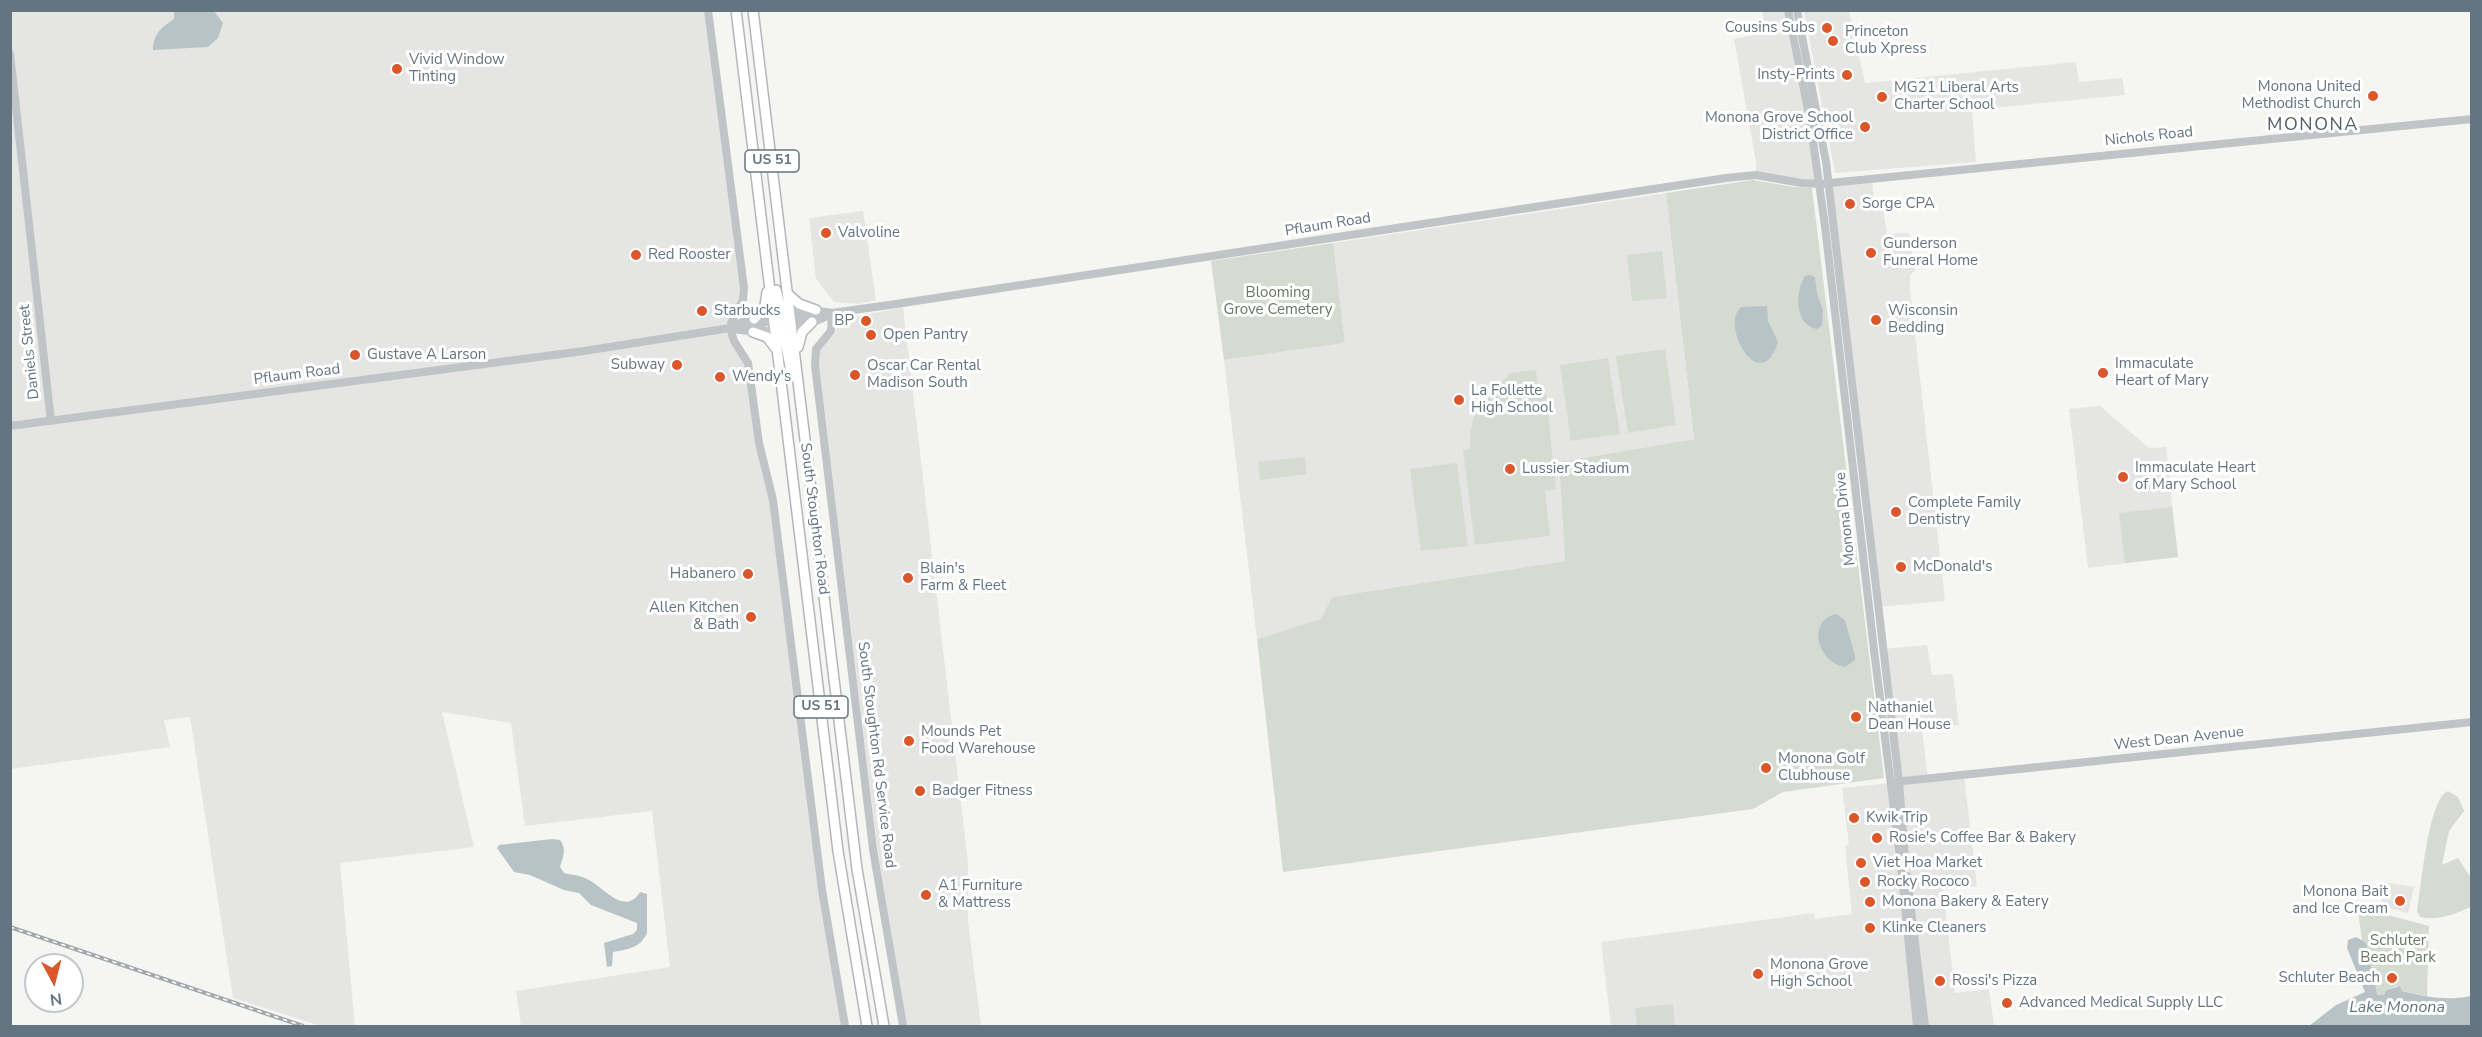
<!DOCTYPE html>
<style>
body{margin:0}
#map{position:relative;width:2482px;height:1037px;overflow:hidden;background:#f5f5f1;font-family:"Nunito Sans",sans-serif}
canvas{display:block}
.frame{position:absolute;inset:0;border:12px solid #657481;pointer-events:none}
.north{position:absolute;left:24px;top:953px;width:60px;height:60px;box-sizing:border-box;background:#fff;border:2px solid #c1c7cd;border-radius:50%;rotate:173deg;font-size:16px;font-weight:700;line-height:24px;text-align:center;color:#657481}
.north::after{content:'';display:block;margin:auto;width:21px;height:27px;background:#db562a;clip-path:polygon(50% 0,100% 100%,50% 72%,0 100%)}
</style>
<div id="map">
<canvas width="2482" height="1037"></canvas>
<div class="frame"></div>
<div class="north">N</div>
</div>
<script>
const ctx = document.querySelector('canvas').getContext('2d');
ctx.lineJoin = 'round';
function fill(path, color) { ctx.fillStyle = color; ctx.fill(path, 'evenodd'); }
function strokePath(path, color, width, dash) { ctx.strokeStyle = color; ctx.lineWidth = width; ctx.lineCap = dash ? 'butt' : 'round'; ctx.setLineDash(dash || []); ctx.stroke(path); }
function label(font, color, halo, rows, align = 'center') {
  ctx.font = font + ' "Nunito Sans",sans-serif'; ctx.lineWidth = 6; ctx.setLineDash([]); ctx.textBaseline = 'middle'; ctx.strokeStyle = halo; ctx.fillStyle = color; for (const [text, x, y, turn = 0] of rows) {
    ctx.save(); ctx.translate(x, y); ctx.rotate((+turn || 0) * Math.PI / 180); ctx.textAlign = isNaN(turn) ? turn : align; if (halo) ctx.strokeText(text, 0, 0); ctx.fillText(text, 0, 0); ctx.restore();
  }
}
const built = new Path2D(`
 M 10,11 L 708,11 L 744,288 L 731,323 L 742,350 L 768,476 L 845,1026 L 521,1026 L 516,991 L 670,967 L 652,811 L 525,826 L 511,723 L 442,712 L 474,847 L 340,863 L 355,1026 L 321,1026 L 233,998 L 190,717 L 164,720 L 170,747 L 11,769 Z
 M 1762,11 L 1788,11 L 1820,184 L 1756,175 L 1756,162 L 1734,39 L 1765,33 Z
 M 1804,11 L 1849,11 L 1865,83 L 2076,62 L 2079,82 L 2122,78 L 2125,95 L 1972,110 L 1976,162 L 1835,173 Z
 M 1872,178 L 1874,202 L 1882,201 L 1887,234 L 1909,233 L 1915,271 L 1910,275 L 1910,289 L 1945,601 L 1878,607 L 1829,182 Z
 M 1666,193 L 1694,439 L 1559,462 L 1565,561 L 1332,597 L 1322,619 L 1257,639 L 1224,360 L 1345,343 L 1333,243 Z
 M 863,211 L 876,300 L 859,304 L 834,302 L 816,279 L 809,218 Z
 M 903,307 L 968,863 L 968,921 L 981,1026 L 906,1026 L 877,845 L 818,356 L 820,348 L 835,334 L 840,320 Z
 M 2100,406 L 2149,448 L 2166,447 L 2178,557 L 2088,568 L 2069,409 Z
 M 1927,645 L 1932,675 L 1953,674 L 1959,725 L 1922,729 L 1928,779 L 1964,775 L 1977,886 L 1943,889 L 1955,993 L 1989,989 L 1994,1026 L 1925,1026 L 1883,649 Z
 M 1890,783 L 1917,1026 L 1611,1026 L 1601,942 L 1814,913 L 1815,919 L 1852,914 L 1845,846 L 1849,845 L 1842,788 Z
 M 2384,882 L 2414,887 L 2408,913 L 2381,906 Z`);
const green = new Path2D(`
 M 1753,180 L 1794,187 L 1812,188 L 1884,778 L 1783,792 L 1753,809 L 1283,872 L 1257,639 L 1321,619 L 1332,597 L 1565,561 L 1559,462 L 1694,439 L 1666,193 Z
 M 1333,243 L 1345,343 L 1224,360 L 1211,261 Z
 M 1662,251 L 1667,298 L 1632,301 L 1627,255 Z
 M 1665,349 L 1676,425 L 1628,433 L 1616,356 Z
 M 1608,358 L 1620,434 L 1571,441 L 1560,365 Z
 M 1536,370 L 1539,394 L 1546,394 L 1556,489 L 1545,491 L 1550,536 L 1475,545 L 1463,450 L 1470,449 C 1469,406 1485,403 1510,373 Z
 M 1305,457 L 1307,474 L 1260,480 L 1258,462 Z
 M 1457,463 L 1468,546 L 1421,551 L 1410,469 Z
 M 2172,507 L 2178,557 L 2125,563 L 2119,513 Z
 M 2448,791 L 2458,797 L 2464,811 L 2449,831 L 2442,865 L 2458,858 L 2471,878 L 2471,907 C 2455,914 2438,921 2420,917 L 2417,911 C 2421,889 2428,799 2448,791 Z
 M 2358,911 L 2384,914 L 2429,926 L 2427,996 L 2402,991 L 2397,986 L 2386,990 L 2384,995 L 2376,996 L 2367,946 L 2362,940 Z
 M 1673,1004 L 1675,1026 L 1637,1026 L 1635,1008 Z`);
const water = new Path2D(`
 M 174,11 L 214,11 L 223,23 L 218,38 L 208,47 L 153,50 C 153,34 162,27 174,19 Z
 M 1810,275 L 1815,277 L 1817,293 L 1823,310 L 1822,326 L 1817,329 C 1794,325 1795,292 1805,276 Z
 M 1767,306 L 1768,321 L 1778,342 C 1760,400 1718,321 1742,307 Z
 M 1836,614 L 1845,620 L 1855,656 L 1855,660 L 1845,667 C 1818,663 1806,621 1836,614 Z
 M 552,839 L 560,840 C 567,849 563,857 560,867 L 564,873 C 571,875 580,875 587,879 C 604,887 625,917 640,892 L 647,894 L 647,933 C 640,948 629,949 613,952 L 612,966 L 607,967 L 604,943 L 633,934 L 637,930 L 637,923 L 591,905 L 579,893 L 564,890 L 530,875 L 514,872 L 497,848 L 499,845 Z
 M 2356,937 L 2365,942 L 2367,946 L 2377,995 L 2384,995 L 2386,990 L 2400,986 L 2402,991 C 2427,997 2446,1001 2471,996 L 2471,1026 L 2309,1026 L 2336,1005 L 2365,992 L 2347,948 L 2348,940 Z`);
const minor = new Path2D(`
 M 708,10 L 744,288 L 743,300 L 731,323 L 731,331 L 734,341 L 748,363 L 759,443 L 773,500 L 822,890 L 845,1026
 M 1788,10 L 1810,120 L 1825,226 L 1874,650 L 1900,857 L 1917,1026
 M 1797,10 L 1826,162 L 1899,782 L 1905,858
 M 10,54 L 51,421
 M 832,313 L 831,331 L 816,349 L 815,365 L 873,849 L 903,1026
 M 785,322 L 817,313
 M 730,328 L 744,321 L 795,311 L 813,310 L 832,313 L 896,304 L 1726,178 L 1756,175 L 1801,183 L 1820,184 L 2472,119
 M 746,328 L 778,319
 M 10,426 L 584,351 L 730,328 C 761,335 805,330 832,313
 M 1894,782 L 2472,722
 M 1907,876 L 1925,1026`);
const major = new Path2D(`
 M 736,10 L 838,851 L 867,1026
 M 753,10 L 857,869 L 884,1026
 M 776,290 L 781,309 L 789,324
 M 788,294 L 799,304 L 816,310
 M 774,316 L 783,331 L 791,371
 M 754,319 L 765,306 L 767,292
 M 753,332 L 767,337 L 776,349
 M 798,347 L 802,332 L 812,322`);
const rail = new Path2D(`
 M 10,927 L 303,1026`);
const markers = [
 [1827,28,6,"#db562a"],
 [1833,41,6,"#db562a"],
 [397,69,6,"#db562a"],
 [1847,75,6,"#db562a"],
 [2373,96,6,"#db562a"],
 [1882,97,6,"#db562a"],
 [1865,127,6,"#db562a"],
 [1850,204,6,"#db562a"],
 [826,233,6,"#db562a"],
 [1871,253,6,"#db562a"],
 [636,255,6,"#db562a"],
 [702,311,6,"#db562a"],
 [1876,320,6,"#db562a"],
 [866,321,6,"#db562a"],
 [871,335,6,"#db562a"],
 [355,355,6,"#db562a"],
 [677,365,6,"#db562a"],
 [2103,373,6,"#db562a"],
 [855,375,6,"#db562a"],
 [720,377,6,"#db562a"],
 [1459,400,6,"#db562a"],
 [1510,469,6,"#db562a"],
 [2123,477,6,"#db562a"],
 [1896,512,6,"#db562a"],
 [1901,567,6,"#db562a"],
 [748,574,6,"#db562a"],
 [908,578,6,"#db562a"],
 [751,617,6,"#db562a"],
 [1856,717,6,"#db562a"],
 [909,741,6,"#db562a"],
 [1766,768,6,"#db562a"],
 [920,791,6,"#db562a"],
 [1854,818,6,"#db562a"],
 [1877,838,6,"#db562a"],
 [1861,863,6,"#db562a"],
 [1865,882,6,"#db562a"],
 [926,895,6,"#db562a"],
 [2400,901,6,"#db562a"],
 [1870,902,6,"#db562a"],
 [1870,928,6,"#db562a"],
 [1758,974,6,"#db562a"],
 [2392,978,6,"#db562a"],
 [1940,981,6,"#db562a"],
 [2007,1003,6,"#db562a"]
];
const shields = [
 [772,161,54],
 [821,707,54]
];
const shieldNames = [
 ["US 51",772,161],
 ["US 51",821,707]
];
const poiNames = [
 ["Cousins Subs",1815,28,"right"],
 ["Princeton",1845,32],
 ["Club Xpress",1845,49],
 ["Vivid Window",409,60],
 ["Tinting",409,77],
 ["Insty-Prints",1835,75,"right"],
 ["Monona United",2361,87,"right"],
 ["Methodist Church",2361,104,"right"],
 ["MG21 Liberal Arts",1894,88],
 ["Charter School",1894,105],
 ["Monona Grove School",1853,118,"right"],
 ["District Office",1853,135,"right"],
 ["Sorge CPA",1862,204],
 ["Valvoline",838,233],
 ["Gunderson",1883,244],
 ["Funeral Home",1883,261],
 ["Red Rooster",648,255],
 ["Starbucks",714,311],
 ["Wisconsin",1888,311],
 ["Bedding",1888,328],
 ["BP",854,321,"right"],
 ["Open Pantry",883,335],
 ["Gustave A Larson",367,355],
 ["Immaculate",2115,364],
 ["Heart of Mary",2115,381],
 ["Subway",665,365,"right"],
 ["Oscar Car Rental",867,366],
 ["Madison South",867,383],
 ["Wendy's",732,377],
 ["La Follette",1471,391],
 ["High School",1471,408],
 ["Immaculate Heart",2135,468],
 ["of Mary School",2135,485],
 ["Lussier Stadium",1522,469],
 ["Complete Family",1908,503],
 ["Dentistry",1908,520],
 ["McDonald's",1913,567],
 ["Blain's",920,569],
 ["Farm & Fleet",920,586],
 ["Habanero",736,574,"right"],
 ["Allen Kitchen",739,608,"right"],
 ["& Bath",739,625,"right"],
 ["Nathaniel",1868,708],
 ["Dean House",1868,725],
 ["Mounds Pet",921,732],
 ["Food Warehouse",921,749],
 ["Monona Golf",1778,759],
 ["Clubhouse",1778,776],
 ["Badger Fitness",932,791],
 ["Kwik Trip",1866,818],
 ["Rosie's Coffee Bar & Bakery",1889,838],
 ["Viet Hoa Market",1873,863],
 ["Rocky Rococo",1877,882],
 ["A1 Furniture",938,886],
 ["& Mattress",938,903],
 ["Monona Bait",2388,892,"right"],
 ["and Ice Cream",2388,909,"right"],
 ["Monona Bakery & Eatery",1882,902],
 ["Klinke Cleaners",1882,928],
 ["Monona Grove",1770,965],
 ["High School",1770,982],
 ["Schluter Beach",2380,978,"right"],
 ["Rossi's Pizza",1952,981],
 ["Advanced Medical Supply LLC",2019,1003]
];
const streetNames = [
 ["Nichols Road",2149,137,-6],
 ["Pflaum Road",1328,225,-9],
 ["Daniels Street",30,352,-96],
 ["Pflaum Road",297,375,-7],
 ["South Stoughton Road",814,519,83],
 ["Monona Drive",1846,519,-96],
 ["West Dean Avenue",2179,739,-6],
 ["South Stoughton Rd Service Road",876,755,83]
];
const parkNames = [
 ["Blooming",1278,293],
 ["Grove Cemetery",1278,310],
 ["Schluter",2398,941],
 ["Beach Park",2398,958]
];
const waterNames = [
 ["Lake Monona",2397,1008]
];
const quarterNames = [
 ["MONONA",2313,126]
];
fill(built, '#e5e6e4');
fill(green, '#d6dbd2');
fill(water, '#b8c3c7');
strokePath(major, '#b3b7bb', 12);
strokePath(minor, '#c0c4c7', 8);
strokePath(major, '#fff', 9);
strokePath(rail, '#a1a7ac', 4);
strokePath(rail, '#fff', 1.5, [4.5]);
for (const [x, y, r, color] of markers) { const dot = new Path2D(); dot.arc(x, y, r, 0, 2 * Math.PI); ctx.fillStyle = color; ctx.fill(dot); strokePath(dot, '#fff', 2); }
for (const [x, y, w] of shields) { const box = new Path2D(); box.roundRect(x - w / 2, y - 11, w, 22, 4.5); ctx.fillStyle = '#fff'; ctx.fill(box); strokePath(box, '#657481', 1.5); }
label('bold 14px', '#657481', null, shieldNames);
label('15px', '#657481', '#fff', poiNames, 'left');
label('15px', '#657481', '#fff', streetNames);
label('15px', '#677863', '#fff', parkNames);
label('italic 16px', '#60767e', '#fff', waterNames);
ctx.letterSpacing = '1.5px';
label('18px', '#525d66', '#fff', quarterNames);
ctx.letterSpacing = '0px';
</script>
